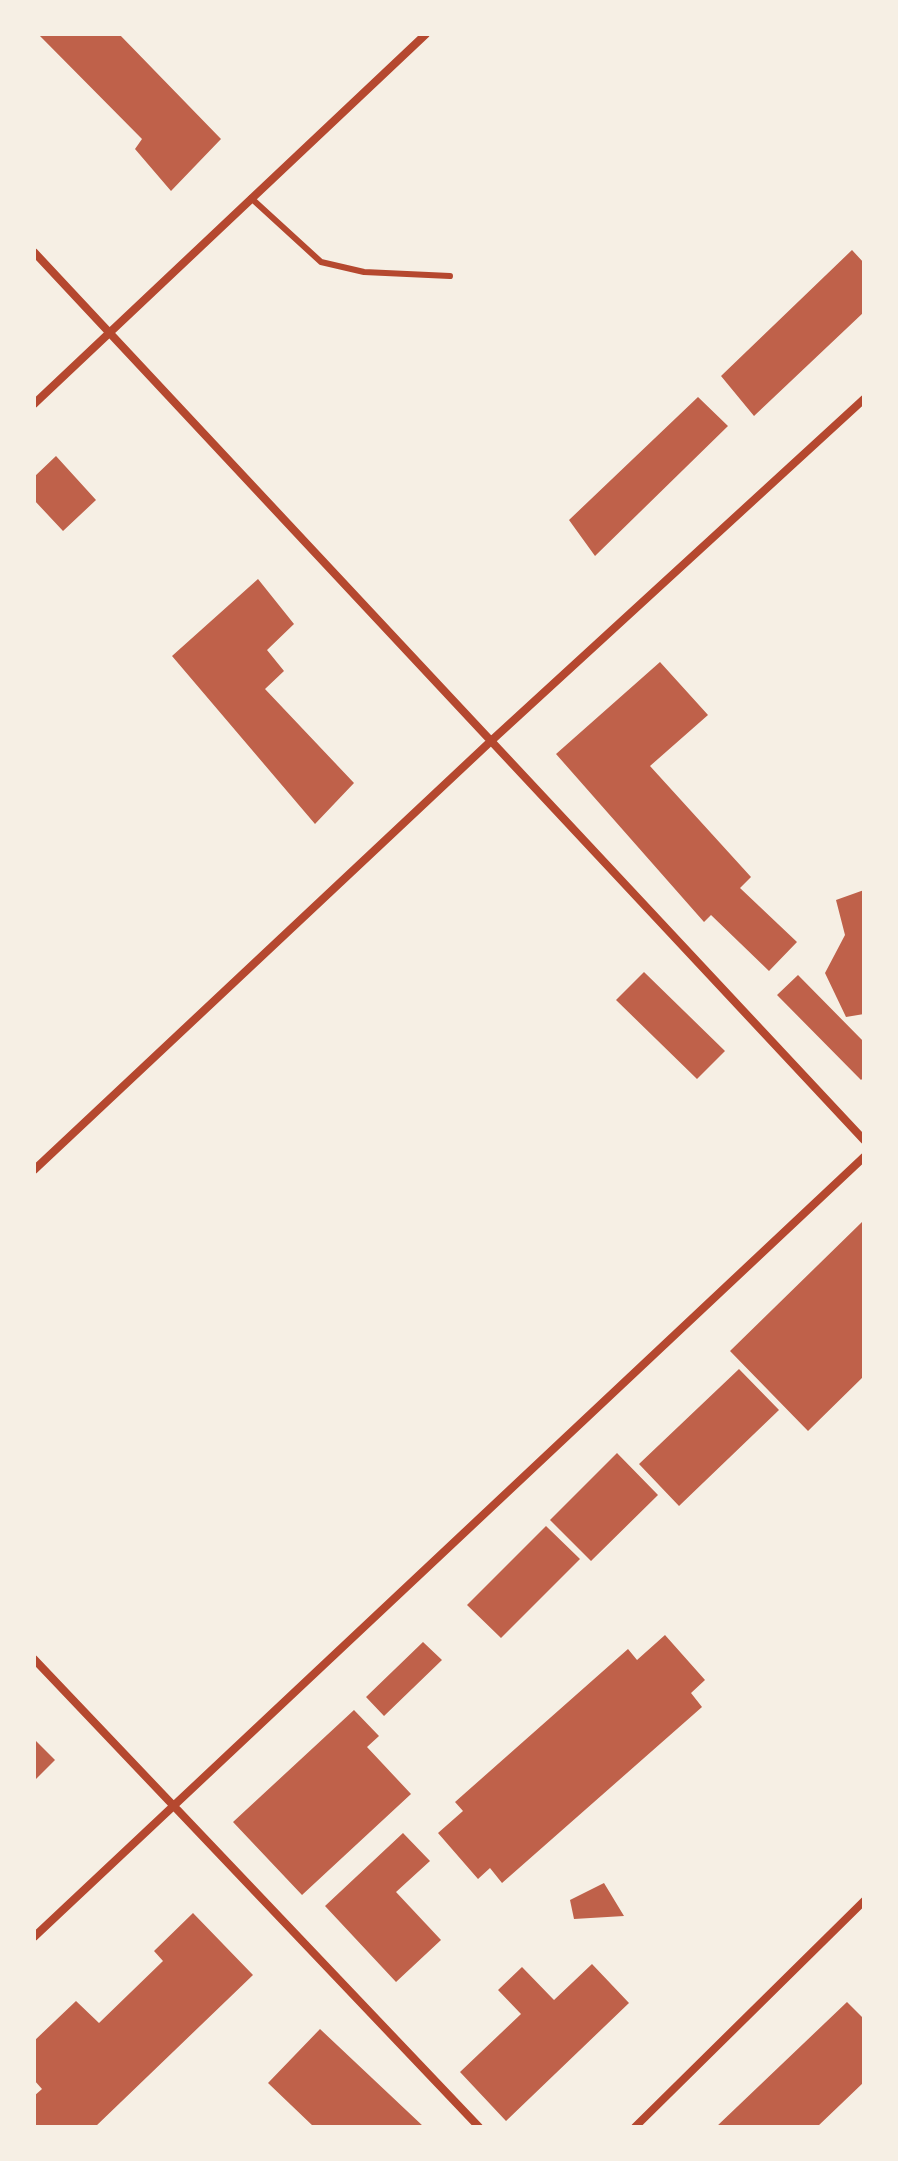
<!DOCTYPE html>
<style>
body{margin:0}
#map{position:relative;width:898px;height:2161px;overflow:hidden;background:#f6efe4;font-family:"Open Sans",sans-serif}
canvas{display:block}
.frame{position:absolute;inset:0;border:36px solid #f6efe4;pointer-events:none}
</style>
<div id="map">
<canvas width="898" height="2161"></canvas>
<div class="frame"></div>
</div>
<script>
const ctx = document.querySelector('canvas').getContext('2d');
ctx.lineJoin = 'round';
function fill(path, color) { ctx.fillStyle = color; ctx.fill(path, 'evenodd'); }
function strokePath(path, color, width, dash) { ctx.strokeStyle = color; ctx.lineWidth = width; ctx.lineCap = dash ? 'butt' : 'round'; ctx.setLineDash(dash || []); ctx.stroke(path); }
const building = new Path2D(`
 M 38,34 L 119,34 L 221,139 L 171,191 L 135,149 L 142,139 Z
 M 852,250 L 864,263 L 864,312 L 754,416 L 721,376 Z
 M 698,397 L 728,426 L 595,556 L 569,520 Z
 M 56,456 L 96,500 L 63,531 L 34,500 L 34,477 Z
 M 258,579 L 294,624 L 267,650 L 284,671 L 265,689 L 354,783 L 315,824 L 172,656 Z
 M 660,662 L 708,715 L 650,766 L 751,877 L 740,888 L 797,942 L 769,971 L 711,915 L 704,922 L 556,754 Z
 M 864,890 L 864,1014 L 846,1017 L 825,973 L 845,935 L 836,900 Z
 M 644,972 L 725,1051 L 697,1079 L 616,1000 Z
 M 798,975 L 864,1042 L 864,1077 L 861,1080 L 777,995 Z
 M 862,1222 L 864,1376 L 808,1431 L 730,1351 Z
 M 739,1369 L 779,1410 L 679,1506 L 639,1464 Z
 M 617,1453 L 658,1495 L 591,1561 L 550,1520 Z
 M 546,1526 L 580,1559 L 501,1638 L 467,1605 Z
 M 665,1635 L 705,1680 L 691,1693 L 702,1707 L 502,1883 L 490,1868 L 478,1879 L 438,1833 L 463,1811 L 455,1802 L 628,1649 L 637,1660 Z
 M 423,1642 L 442,1660 L 384,1716 L 366,1697 Z
 M 354,1710 L 379,1736 L 367,1747 L 411,1794 L 302,1895 L 233,1822 Z
 M 34,1739 L 55,1760 L 34,1781 Z
 M 403,1833 L 430,1861 L 396,1892 L 441,1940 L 396,1982 L 325,1906 Z
 M 604,1883 L 624,1916 L 574,1919 L 570,1900 Z
 M 193,1913 L 253,1975 L 95,2127 L 34,2127 L 34,2096 L 42,2089 L 34,2080 L 34,2041 L 76,2001 L 99,2023 L 163,1961 L 154,1951 Z
 M 592,1964 L 629,2003 L 506,2121 L 460,2072 L 521,2014 L 498,1990 L 522,1967 L 554,2000 Z
 M 847,2002 L 864,2019 L 864,2082 L 817,2127 L 716,2127 Z
 M 320,2029 L 424,2127 L 314,2127 L 268,2083 Z`);
const service = new Path2D(`
 M 251,198 L 321,262 L 364,272 L 450,276`);
const minor = new Path2D(`
 M 34,252 L 864,1140
 M 34,404 L 426,34
 M 34,1170 L 491,741 L 864,399
 M 34,1659 L 479,2127
 M 34,1937 L 864,1157
 M 635,2127 L 864,1901`);
fill(building, '#bf614a');
strokePath(service, '#b5482f', 6);
strokePath(minor, '#b5482f', 8);
</script>
